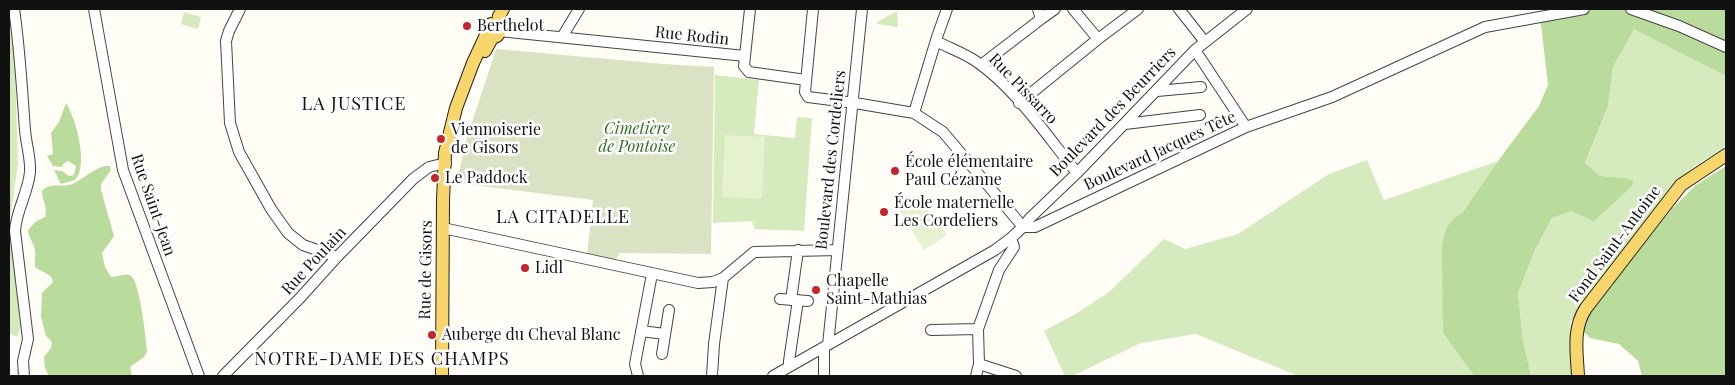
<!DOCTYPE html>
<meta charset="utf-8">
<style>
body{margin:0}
#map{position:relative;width:1735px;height:385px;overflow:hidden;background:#fffdf5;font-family:"Playfair Display",serif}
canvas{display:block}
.frame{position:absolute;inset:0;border:10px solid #111;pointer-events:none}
</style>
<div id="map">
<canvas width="1735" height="385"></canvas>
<div class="frame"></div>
</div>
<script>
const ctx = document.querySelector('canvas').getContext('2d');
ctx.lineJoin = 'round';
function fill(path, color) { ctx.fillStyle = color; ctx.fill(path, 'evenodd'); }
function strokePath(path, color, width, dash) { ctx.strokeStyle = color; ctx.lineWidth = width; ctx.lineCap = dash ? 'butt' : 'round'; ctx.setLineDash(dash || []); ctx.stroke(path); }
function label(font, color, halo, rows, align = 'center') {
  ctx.font = font + ' "Playfair Display",serif'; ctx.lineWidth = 5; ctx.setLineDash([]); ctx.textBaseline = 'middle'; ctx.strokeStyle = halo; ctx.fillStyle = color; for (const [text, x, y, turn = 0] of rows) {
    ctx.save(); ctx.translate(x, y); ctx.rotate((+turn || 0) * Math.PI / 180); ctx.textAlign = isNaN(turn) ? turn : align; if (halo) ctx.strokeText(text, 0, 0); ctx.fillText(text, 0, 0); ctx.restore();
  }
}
const green = new Path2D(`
 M 897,11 L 898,27 L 877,24 L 877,22 Z
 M 184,12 L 201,17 L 199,27 L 196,29 L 181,24 Z
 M 9,22 L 15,64 L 18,164 L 9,227 L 21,327 L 20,328 L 17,337 L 9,333 Z
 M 1634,28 L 1726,76 L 1726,146 L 1695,166 L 1670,187 L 1643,225 L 1589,293 L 1570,323 L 1571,376 L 1531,376 L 1523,340 L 1518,293 L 1535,250 L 1552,218 L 1571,210 L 1626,178 L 1600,176 L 1585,164 L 1608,106 L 1613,67 Z
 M 715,75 L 759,80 L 754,134 L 795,138 L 797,117 L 812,118 L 804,231 L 755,229 L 752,221 L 713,223 Z
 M 1367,160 L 1384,200 L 1498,161 L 1462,213 L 1443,333 L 1474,376 L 1298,376 L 1196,334 L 1141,343 L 1072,376 L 1065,376 L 1044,331 L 1077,313 L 1109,292 L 1164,239 L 1185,249 L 1238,234 L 1329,174 Z`);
const forest = new Path2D(`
 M 1552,9 L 1726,9 L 1726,76 L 1634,29 L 1613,67 L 1608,106 L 1585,163 L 1600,176 L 1626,178 L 1633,181 L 1632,186 L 1594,221 L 1571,211 L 1552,218 L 1535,250 L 1518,293 L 1523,340 L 1531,376 L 1474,376 L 1443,333 L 1442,246 C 1444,231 1448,220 1462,213 L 1498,161 L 1539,106 L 1548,85 L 1541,24 L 1534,14 Z
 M 66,103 C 76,119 89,165 75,180 L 61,184 L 54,170 L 62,171 L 69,176 L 74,175 L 76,166 L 68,161 L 64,163 L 62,167 L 53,166 L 47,156 L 53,154 L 51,133 L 59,122 Z
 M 105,166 L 110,166 L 111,170 L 101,184 L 101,190 L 114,236 L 102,253 L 105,267 L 111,277 C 116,277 126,273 130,275 C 140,280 146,339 147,352 L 144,357 L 130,367 L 132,376 L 49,376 L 45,368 L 44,357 L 51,348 L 52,342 L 46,336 L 41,317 L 42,293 L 53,282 C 52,273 42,273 35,267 C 34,261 36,256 35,250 C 34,243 29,239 28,230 L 35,222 L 45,217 C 48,205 42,202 42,191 C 50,182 62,188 72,184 C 84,179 92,169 105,166 Z
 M 1726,166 L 1726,376 L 1642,376 L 1638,361 L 1619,344 L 1590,338 L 1581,329 L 1590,312 L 1671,210 L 1696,185 Z`);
const cemetery = new Path2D(`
 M 496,49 L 664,64 L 714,67 L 711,254 L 619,253 L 616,260 L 587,255 L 593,200 L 457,183 L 465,144 Z`);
const pitch = new Path2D(`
 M 725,135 L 765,137 L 762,199 L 722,197 Z
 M 921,195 L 947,235 L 924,250 L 899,210 Z`);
const minor = new Path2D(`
 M 14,9 C 20,49 22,90 25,130 C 26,144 31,158 30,172 C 28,193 16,211 15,231 L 28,339 L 23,361 L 24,376
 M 94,9 L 123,170 L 199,376
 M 240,9 L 229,31 L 226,41 L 230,123 L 239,152 L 271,209 L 288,233 L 303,245 L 337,257
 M 813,9 L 805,92 L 808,97 L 855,103 L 914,113 L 943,132 L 1023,227 L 1030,218 L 1077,173 L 1195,50 L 1247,9
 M 1038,9 L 1041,19 L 1055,9
 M 1073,9 L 1098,39
 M 1179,9 L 1205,42
 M 1631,9 L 1679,26 L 1726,47
 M 499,31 L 745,56 L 744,66 L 749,72 L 806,80
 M 562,37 L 579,9
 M 936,41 C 949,48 964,53 977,62 C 1016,89 1047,136 1077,173
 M 1195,50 L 1246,127
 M 745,56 L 750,9
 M 981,65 L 1041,19
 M 1157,91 L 1201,87
 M 1019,103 L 1098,39 L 1138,9
 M 914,113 L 937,37 L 947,9
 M 1125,124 L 1200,115
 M 443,228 L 698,283 L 713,282 L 723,278 L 754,252 L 837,250
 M 780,299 L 808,301
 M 791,300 L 798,250
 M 931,330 L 978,329
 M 641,331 L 665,334
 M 828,345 L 862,9
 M 662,354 L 669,310
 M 979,364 L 1016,376
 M 789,367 L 789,361 L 798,300
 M 223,376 L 300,298 L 337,257 L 413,179 L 429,167 L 446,163
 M 638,376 L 635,364 L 652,274
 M 712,376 L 714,344 L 723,278
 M 773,376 L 995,250 L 1011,238 L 1023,227 L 1035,227 L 1246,127 L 1332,97 L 1485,27 L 1584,9
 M 824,376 L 824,347
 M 976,376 L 979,364 L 978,329 L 999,270 L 1014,247 L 1011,238`);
const major = new Path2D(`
 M 497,26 L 499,16 L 503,9
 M 485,51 L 492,38 L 497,36 L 499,33 L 497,26 L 491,24
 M 442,376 L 443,200 L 445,153 L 456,108 L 473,63 L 486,35
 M 1578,376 C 1577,353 1572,329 1586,308 L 1681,185 L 1726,155`);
const markers = [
 [467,26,5,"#c4262e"],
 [441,139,5,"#c4262e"],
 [895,171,5,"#c4262e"],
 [435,178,5,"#c4262e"],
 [884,212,5,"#c4262e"],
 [525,268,5,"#c4262e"],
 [816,290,5,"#c4262e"],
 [432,335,5,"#c4262e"]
];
const poiNames = [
 ["Berthelot",477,26],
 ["Viennoiserie",451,130],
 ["de Gisors",451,148],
 ["École élémentaire",905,162],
 ["Paul Cézanne",905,180],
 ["Le Paddock",445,178],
 ["École maternelle",894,203],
 ["Les Cordeliers",894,221],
 ["Lidl",535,268],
 ["Chapelle",826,281],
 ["Saint-Mathias",826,299],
 ["Auberge du Cheval Blanc",442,335]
];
const streetNames = [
 ["Rue Rodin",692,36,6],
 ["Rue Pissarro",1023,89,46],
 ["Boulevard des Beurriers",1113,112,-46],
 ["Boulevard Jacques Tête",1160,151,-25],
 ["Boulevard des Cordeliers",831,160,-84],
 ["Rue Saint-Jean",153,205,71],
 ["Fond Saint-Antoine",1615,244,-53],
 ["Rue Poulain",314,261,-47],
 ["Rue de Gisors",426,270,-89]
];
const parkNames = [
 ["Cimetière",637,129],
 ["de Pontoise",637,147]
];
const neighbourhoodNames = [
 ["LA JUSTICE",354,104],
 ["LA CITADELLE",563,217],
 ["NOTRE-DAME DES CHAMPS",382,359]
];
fill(green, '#d5ebbd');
fill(forest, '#b9dc9c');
fill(cemetery, '#d9e3c4');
fill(pitch, '#e6f2cf');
strokePath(minor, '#444', 12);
strokePath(major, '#222', 14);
strokePath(minor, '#fff', 10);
strokePath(major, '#f9d66b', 12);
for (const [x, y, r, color] of markers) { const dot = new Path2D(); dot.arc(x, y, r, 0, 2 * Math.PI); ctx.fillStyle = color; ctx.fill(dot); strokePath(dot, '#fff', 2); }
label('16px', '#111', '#fff', poiNames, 'left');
label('16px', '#111', '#fff', streetNames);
label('italic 16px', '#2f6b1f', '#fff', parkNames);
ctx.letterSpacing = '1px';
label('18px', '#111', '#fff', neighbourhoodNames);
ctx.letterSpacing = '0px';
</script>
